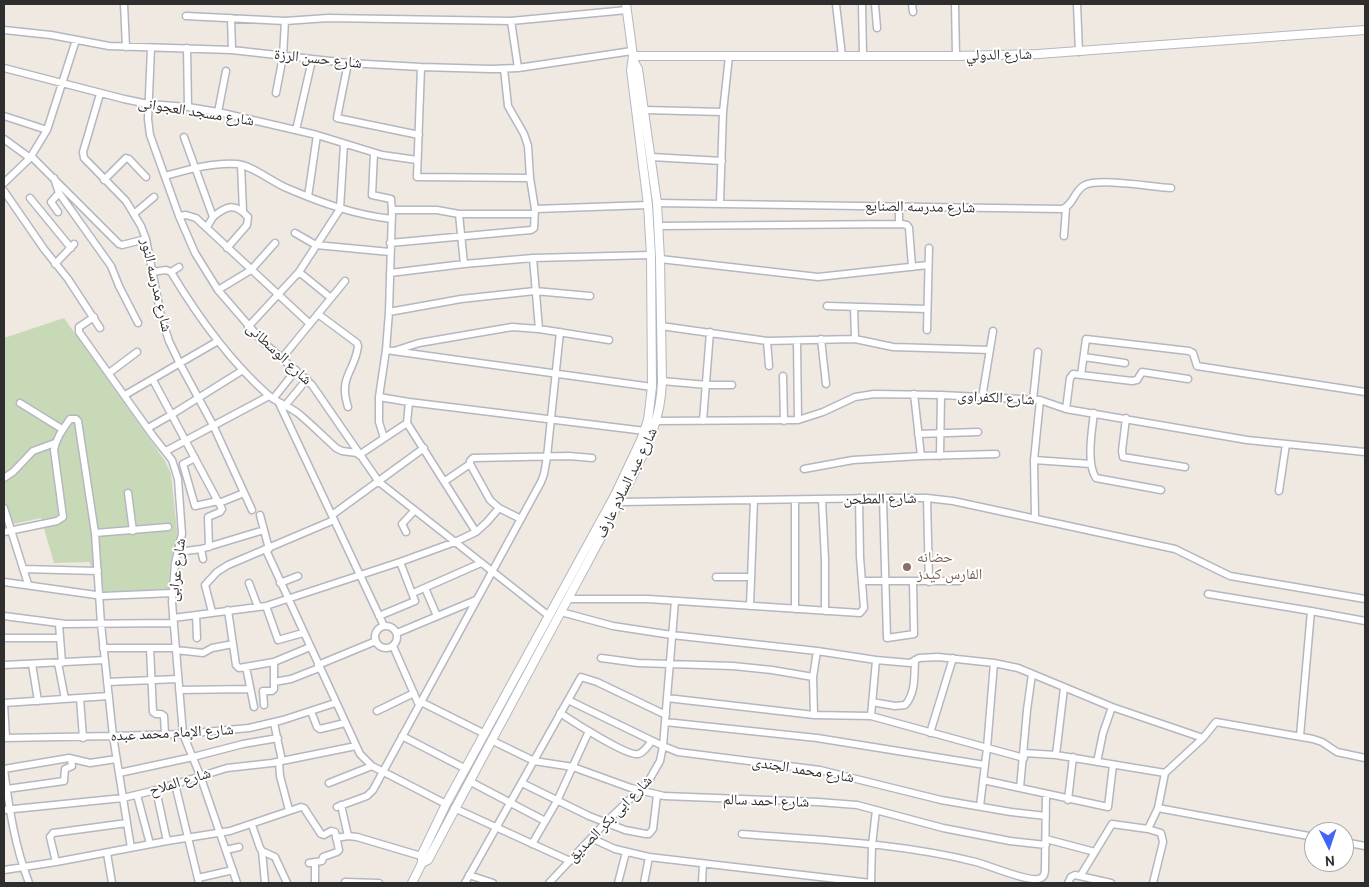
<!DOCTYPE html>
<meta charset="utf-8">
<style>
body{margin:0}
#map{position:relative;width:1369px;height:887px;overflow:hidden;background:#efe9e1;font-family:Cabin,sans-serif}
canvas{display:block}
.frame{position:absolute;inset:0;border:5px solid #2e2e2e;pointer-events:none}
.north{position:absolute;left:1304px;top:822px;width:50px;height:50px;box-sizing:border-box;background:#fff;border:1px solid #ababab;border-radius:50%;rotate:176deg;font-size:14px;font-weight:700;line-height:20px;text-align:center;color:#2e2e2e}
.north::after{content:'';display:block;margin:auto;width:18px;height:22px;background:#4264fb;clip-path:polygon(50% 0,100% 100%,50% 72%,0 100%)}
</style>
<div id="map">
<canvas width="1369" height="887"></canvas>
<div class="frame"></div>
<div class="north">N</div>
</div>
<script>
const ctx = document.querySelector('canvas').getContext('2d');
ctx.lineJoin = 'round';
function fill(path, color) { ctx.fillStyle = color; ctx.fill(path, 'evenodd'); }
function strokePath(path, color, width, dash) { ctx.strokeStyle = color; ctx.lineWidth = width; ctx.lineCap = dash ? 'butt' : 'round'; ctx.setLineDash(dash || []); ctx.stroke(path); }
function label(font, color, halo, rows, align = 'center') {
  ctx.font = font + ' Cabin,"Noto Naskh Arabic",sans-serif'; ctx.lineWidth = 4; ctx.setLineDash([]); ctx.textBaseline = 'middle'; ctx.strokeStyle = halo; ctx.fillStyle = color; for (const [text, x, y, turn = 0] of rows) {
    ctx.save(); ctx.translate(x, y); ctx.rotate((+turn || 0) * Math.PI / 180); ctx.textAlign = isNaN(turn) ? turn : align; if (halo) ctx.strokeText(text, 0, 0); ctx.fillText(text, 0, 0); ctx.restore();
  }
}
const cemetery = new Path2D(`
 M 64,318 L 165,461 L 171,474 L 178,540 L 170,563 L 169,589 L 104,592 L 89,562 L 54,563 L 41,518 L 4,526 L 4,338 Z`);
const minor = new Path2D(`
 M 124,4 L 126,47
 M 836,4 L 842,56
 M 862,4 L 863,55
 M 875,4 L 877,28
 M 912,4 L 913,12
 M 955,4 L 956,56
 M 1077,4 L 1079,52
 M 186,16 L 285,21 L 328,18 L 511,21 L 627,10
 M 231,18 L 232,50
 M 511,21 L 518,68
 M 4,30 L 51,35 L 109,46 L 232,50 L 348,63 L 421,67 L 491,69 L 518,68 L 632,51
 M 151,48 L 148,119 L 150,135 L 179,216 L 195,253 L 218,290 L 262,341 L 312,385 L 379,482 L 549,616
 M 187,48 L 188,107
 M 348,63 L 337,118 L 419,135
 M 421,67 L 417,177 L 530,178
 M 4,68 L 124,99 L 148,104 L 188,107 L 218,112 L 317,135 L 382,155 L 417,160
 M 276,93 L 283,56 L 285,21
 M 100,94 L 83,152 L 84,158 L 126,201 L 141,226 L 146,239 L 161,316 L 169,341 L 180,364 L 213,425 L 252,510
 M 645,110 L 723,112
 M 218,112 L 226,71
 M 4,116 L 47,130
 M 296,130 L 312,60
 M 184,137 L 213,217 L 207,227
 M 4,139 L 30,158
 M 374,153 L 372,195 L 391,199 L 392,210
 M 31,156 L 119,244 L 122,245 L 146,239
 M 651,157 L 722,161
 M 241,165 L 243,211
 M 165,176 C 187,170 213,162 237,164 C 252,165 273,183 289,189 C 322,203 355,215 392,219
 M 54,178 L 59,193 L 111,266 L 119,286 L 138,323
 M 104,180 L 126,158 L 129,159 L 146,177
 M 4,183 L 30,158 L 47,130 L 76,40
 M 4,191 L 44,249 L 68,279 L 100,328
 M 308,197 L 317,135
 M 30,198 L 71,248
 M 657,203 L 1062,209 C 1074,205 1074,190 1085,185 C 1100,178 1152,187 1171,188
 M 720,203 L 723,112 L 729,56
 M 899,207 L 899,224
 M 535,209 L 648,205
 M 58,212 L 51,202 L 59,193
 M 135,213 L 154,197
 M 459,214 L 464,264
 M 534,214 L 459,214 L 437,210 L 392,210 L 389,312 L 386,350 L 379,397 L 409,402 L 645,431
 M 179,216 L 186,215 L 196,218 L 310,324
 M 213,217 C 226,206 235,202 248,217 L 247,225 L 227,248
 M 658,226 L 902,224 L 907,225 L 909,228 L 912,267
 M 295,233 L 316,245 L 390,252
 M 1064,236 L 1066,208
 M 390,243 L 531,230 L 534,228 L 535,209 L 530,178 L 528,146 L 524,134 L 508,106 L 504,69
 M 533,258 L 539,329
 M 660,259 L 818,277 L 928,265
 M 55,264 L 74,244
 M 152,272 L 166,270 L 171,272 C 198,317 228,359 267,394 C 277,403 289,406 299,414 C 312,425 324,437 336,448 L 342,451 L 357,453
 M 171,272 L 179,267
 M 299,272 L 331,298
 M 390,273 L 464,264 L 533,258 L 651,255
 M 218,290 L 251,270 L 275,243
 M 827,306 L 927,309
 M 854,307 L 855,339
 M 389,312 L 461,299 L 535,291 L 590,296
 M 318,314 L 357,343 L 358,346 C 355,372 338,376 348,407
 M 94,317 L 79,327 L 79,332 L 153,436 L 172,460 L 178,479 L 182,534 L 175,563 L 172,602 L 183,734 L 200,775 L 237,883
 M 661,326 L 767,341 L 855,339 L 893,347 L 990,350
 M 248,327 L 299,272 L 340,209 L 344,144
 M 927,330 L 929,248
 M 821,339 L 826,384
 M 767,341 L 769,366
 M 797,341 L 798,420
 M 386,350 L 652,387
 M 394,351 L 419,343 L 512,327 L 539,329 L 609,340
 M 1084,357 L 1125,363
 M 282,358 L 345,281
 M 109,373 L 137,352
 M 1081,375 L 1086,339 L 1189,351 L 1193,353 L 1197,366 L 1365,392
 M 783,376 L 784,421
 M 153,380 L 222,509 L 220,512 L 208,517 L 209,547
 M 662,381 L 707,385 L 732,385
 M 914,394 L 921,456
 M 125,395 L 218,341
 M 379,397 L 379,422 L 384,438
 M 982,398 L 993,331
 M 273,399 L 296,370
 M 1033,400 L 1038,352
 M 1040,400 L 1034,460 L 1091,464
 M 409,402 L 407,423 L 476,532
 M 20,403 L 62,429
 M 279,403 L 384,626
 M 284,407 L 307,379
 M 1066,409 L 1070,378 L 1073,374 L 1132,381 L 1137,380 L 1142,372 L 1188,379
 M 1094,413 C 1092,430 1086,464 1096,478 L 1161,490
 M 1126,418 L 1122,451 L 1123,457 L 1185,467
 M 657,421 L 798,420 L 823,412 L 855,397 L 874,394 L 941,395 L 1040,400 L 1066,409 L 1247,440 L 1365,452
 M 703,421 L 710,332
 M 148,428 L 171,415 L 243,370
 M 918,434 L 978,432
 M 166,451 L 269,396
 M 359,455 L 407,423
 M 940,456 L 941,395
 M 195,458 L 183,464 L 195,506 L 218,501
 M 1034,460 L 1035,517
 M 470,464 L 490,500 L 499,508 L 521,519
 M 804,469 L 853,460 L 921,456 L 996,454
 M 4,478 L 13,472 L 33,451 L 55,443
 M 445,481 L 470,464 L 470,461 L 473,458 L 569,456 L 592,458
 M 1279,491 L 1286,444
 M 128,493 L 133,531
 M 883,498 L 887,638 L 914,634 L 913,581
 M 927,498 L 929,582
 M 795,500 L 795,609
 M 822,500 L 825,560 L 825,611
 M 620,502 L 883,498 L 927,498 L 953,501 L 1175,549 L 1230,576 L 1365,599
 M 219,503 L 244,493
 M 4,508 L 28,584
 M 260,515 L 269,549
 M 332,515 L 424,448
 M 4,532 L 57,521 L 63,517 L 54,450 C 56,438 63,429 70,419 L 76,419 L 78,421 L 95,533 L 101,624 L 113,736 L 131,848
 M 406,532 L 402,524 L 414,511
 M 95,533 L 168,527
 M 201,549 L 203,559
 M 266,550 L 360,754 L 372,766 L 446,804
 M 178,552 L 201,549 L 264,530
 M 23,569 L 98,571
 M 716,577 L 751,577
 M 862,581 L 959,581
 M 4,582 L 103,596 L 172,593
 M 249,583 L 258,607
 M 280,583 L 298,576
 M 425,588 L 437,616
 M 413,593 L 481,563
 M 1208,594 L 1311,611
 M 568,599 L 648,599 L 860,613 L 864,608 L 860,557 L 859,498
 M 266,606 L 278,640 L 303,633
 M 750,606 L 754,500
 M 228,610 L 236,665 L 239,668 L 274,662 L 310,647
 M 212,612 L 205,585 L 217,572 L 228,565 L 334,520
 M 561,612 L 613,626 L 672,635 L 817,651 L 876,660 L 910,663 L 919,658 L 938,657 L 994,663 L 1018,668 L 1112,707 L 1203,738
 M 196,615 L 197,638
 M 4,616 L 66,624 L 174,623
 M 379,616 L 415,601 L 400,562
 M 173,618 L 266,606 L 400,562 L 455,542 L 476,532 L 487,522 L 499,508
 M 59,624 L 62,663
 M375 637a11 11 0 1 1 22 0a11 11 0 1 1-22 0Z
 M 397,633 L 476,600
 M 4,638 L 60,638
 M 393,646 L 419,705
 M 103,648 L 175,648
 M 150,648 L 153,712 L 156,714 L 161,714 L 164,716 L 165,734
 M 176,650 L 203,653 L 212,648 L 233,644
 M 601,658 L 638,663 L 733,666 L 772,670 L 813,677
 M 58,663 L 65,699
 M 32,664 L 38,701
 M 4,665 L 105,660
 M 318,665 L 376,641
 M 246,667 L 254,707
 M 107,682 L 178,679
 M 274,682 L 291,679 L 319,668
 M 179,690 L 250,689
 M 80,698 L 83,738
 M 667,698 L 814,715 L 871,716 L 1024,758
 M 568,700 L 663,746 L 678,752 L 820,770 L 941,800 L 1011,812 L 1046,816
 M 421,702 L 485,734
 M 872,702 L 895,706 L 905,705 C 916,693 914,675 915,660
 M 4,703 L 109,696
 M 4,703 L 6,738
 M 264,705 L 263,691 L 272,691 L 274,689 L 274,662
 M 311,711 L 317,727 L 320,729 L 345,723
 M 377,711 L 414,693
 M 560,713 C 572,721 628,757 638,754 C 644,753 648,745 652,741
 M 814,715 L 813,677 L 817,651
 M 871,716 L 876,660
 M 665,722 L 817,738 L 985,765
 M 274,723 L 282,761
 M 930,733 L 953,658
 M 402,736 L 466,769
 M 1300,736 L 1311,611 L 1365,621
 M 4,738 L 113,736 L 183,734 L 249,728 L 283,720 L 335,703
 M 491,740 L 534,761 L 573,767 L 631,788 L 664,796 L 818,802 L 857,805 L 943,828 L 1010,841 L 1046,845
 M 1024,753 L 1056,755 L 1165,773
 M 1056,755 L 1064,688
 M 279,762 L 280,776 L 289,810
 M 1097,762 L 1103,733 L 1112,707
 M 4,769 C 9,808 15,847 29,883
 M 4,769 L 69,758 L 90,763 L 116,759
 M 119,773 L 193,757 L 243,744 L 278,738
 M 983,780 L 1108,807 L 1113,765
 M 469,781 L 545,821
 M 329,783 L 372,766
 M 522,783 L 589,816 L 625,830 L 646,834 L 649,834 L 653,829 L 657,795
 M 175,784 L 199,883
 M 1020,788 L 1027,710 L 1032,674
 M 7,789 L 64,781 L 65,769 L 72,766 L 71,759
 M 156,790 L 167,841
 M 137,795 L 150,844
 M 1068,800 L 1073,757
 M 341,805 L 348,836
 M 980,806 L 987,748 L 994,663
 M 337,807 L 367,796 L 373,790 L 541,482 L 544,474 L 547,457 L 560,332
 M 454,808 L 570,861
 M 1158,808 L 1314,837
 M 4,810 L 123,798 L 156,790 L 227,768 L 272,763 L 356,746
 M 252,825 L 260,848 L 262,851 L 275,857 L 287,883
 M 1148,829 L 1158,808 L 1165,773 L 1203,738 L 1216,722 L 1313,739 L 1322,742 L 1337,752 L 1365,758
 M 742,834 C 820,840 900,843 976,862 C 988,865 1032,884 1041,878 C 1045,876 1045,872 1045,868 L 1046,794
 M 336,838 L 348,836 L 357,837 L 421,856
 M 591,838 L 615,849 L 649,857 L 871,883
 M 1046,839 L 1095,852
 M 1344,842 L 1365,846
 M 532,844 L 557,801 L 589,731
 M 226,850 L 239,847
 M 262,851 L 265,883
 M 107,853 L 112,883
 M 56,862 L 50,837 L 53,833 L 127,823
 M 4,870 L 56,862 L 167,841 L 230,831 L 301,807 L 304,808 L 321,834 L 324,835 L 331,831 L 335,832 L 339,850 L 337,852 L 323,857 L 322,861 L 309,863
 M 469,875 L 493,883
 M 1081,875 L 1112,824 L 1148,829 L 1161,833 L 1163,842 L 1153,883
 M 198,878 L 233,870
 M 345,882 L 379,883
 M 315,883 L 315,862
 M 465,883 L 581,677 L 597,682 L 666,715
 M 549,883 L 606,822 L 648,782 L 660,761 L 663,746 L 675,601
 M 618,883 L 626,852
 M 644,883 L 649,857
 M 702,883 L 703,864
 M 871,883 L 872,845 L 876,810
 M 1068,883 L 1071,877 L 1075,875 L 1111,883`);
const tertiary = new Path2D(`
 M 633,56 L 956,56 L 1038,54 L 1365,30
 M 422,863 L 422,854 L 446,804 L 615,495 L 641,440 L 648,420 L 652,387 L 651,255 L 648,205 L 631,70 L 633,56 L 626,4
 M 412,883 L 422,863 L 428,860 C 477,767 527,675 577,582 C 595,549 613,515 630,481 C 647,447 661,420 662,381 L 660,259 L 657,203 L 638,69 L 633,60`);
const markers = [
 [907,567,5,"#8d6e63"]
];
const streetNames = [
 ["شارع الدولي",999,55,-1],
 ["شارع حسن الرزة",318,59,6],
 ["شارع مسجد العجوانى",196,112,9],
 ["شارع مدرسه الصنايع",920,207,1],
 ["شارع مدرسه النور",156,285,77],
 ["شارع الوسطانى",279,354,43],
 ["شارع الكفراوى",996,398,3],
 ["شارع عبد السلام عارف",627,483,-64],
 ["شارع المطحن",880,499,-1],
 ["شارع عرابى",177,570,-83],
 ["شارع الإمام محمد عبده",172,733,-3],
 ["شارع محمد الجندى",803,770,9],
 ["شارع الملاح",180,782,-17],
 ["شارع احمد سالم",766,801,2],
 ["شارع ابى بكر الصديق",610,819,-46]
];
const educationNames = [
 ["حضانه",917,558],
 ["الفارس كيدز",917,575]
];
fill(cemetery, '#c8d9b8');
strokePath(minor, '#b4b7c1', 9);
strokePath(tertiary, '#b4b7c1', 10);
strokePath(minor, '#fff', 6);
strokePath(tertiary, '#fff', 8);
for (const [x, y, r, color] of markers) { const dot = new Path2D(); dot.arc(x, y, r, 0, 2 * Math.PI); ctx.fillStyle = color; ctx.fill(dot); strokePath(dot, '#fff', 2); }
label('15px', '#2e2e2e', '#fff', streetNames);
label('15px', '#785e54', '#fff', educationNames, 'left');
</script>
